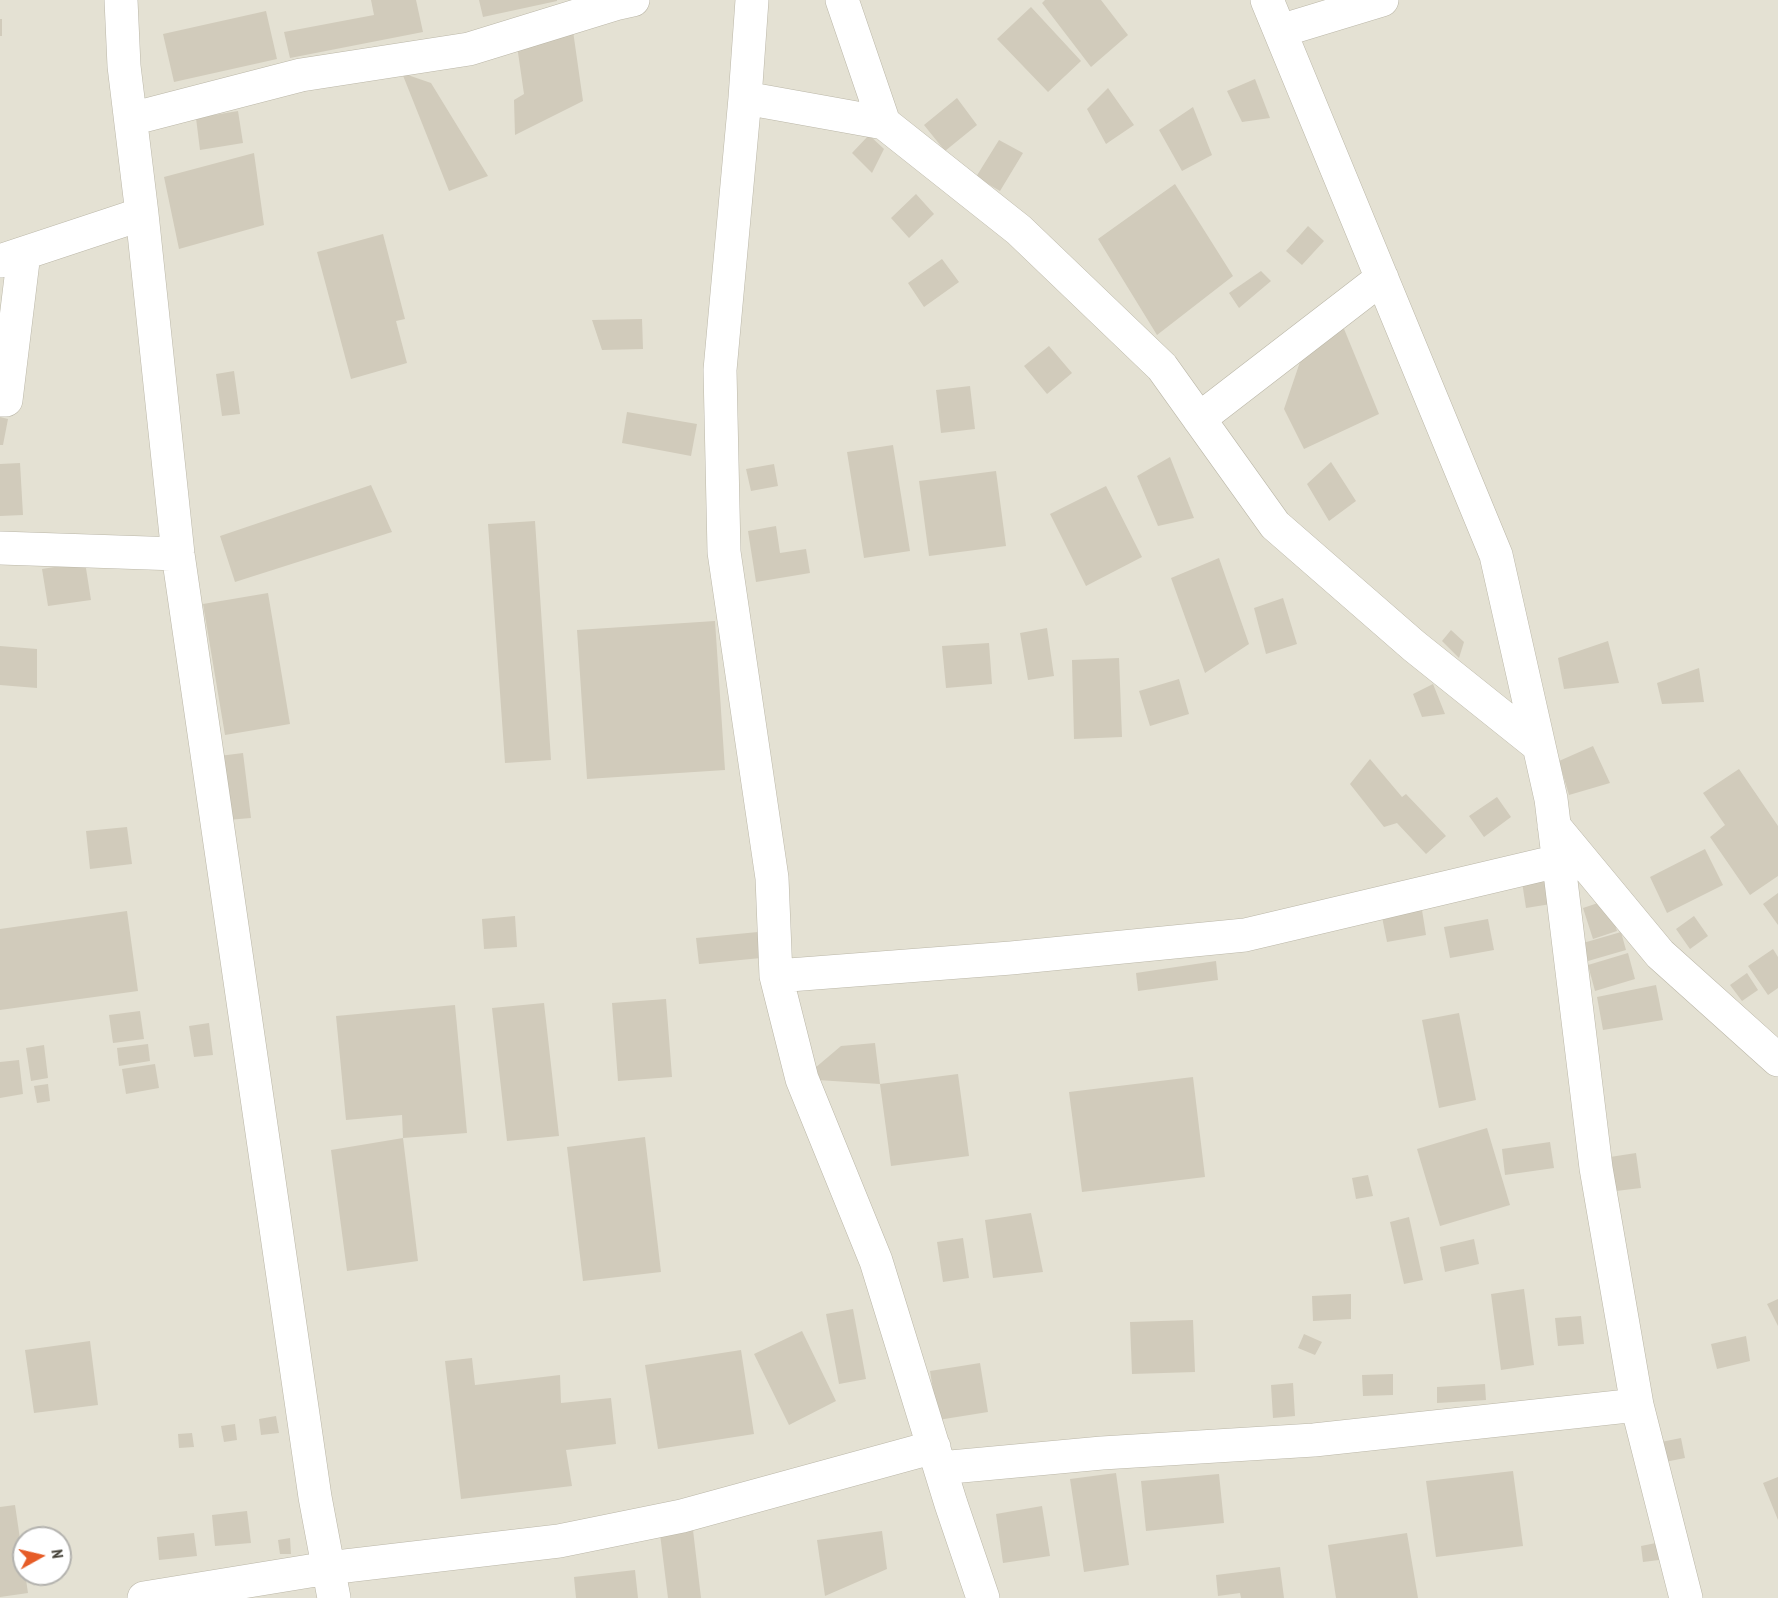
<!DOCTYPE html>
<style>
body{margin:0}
#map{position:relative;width:1778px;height:1598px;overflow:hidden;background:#f1efe5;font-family:"PT Sans Narrow",sans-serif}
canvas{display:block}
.north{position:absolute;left:12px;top:1526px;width:60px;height:60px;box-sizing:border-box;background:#fff;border:2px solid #b3b2ae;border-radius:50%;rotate:82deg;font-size:16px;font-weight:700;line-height:24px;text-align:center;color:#423f35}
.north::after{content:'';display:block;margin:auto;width:21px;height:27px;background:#e65c27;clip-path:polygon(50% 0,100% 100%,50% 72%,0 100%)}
</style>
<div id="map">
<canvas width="1778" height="1598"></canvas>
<div class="north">N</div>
</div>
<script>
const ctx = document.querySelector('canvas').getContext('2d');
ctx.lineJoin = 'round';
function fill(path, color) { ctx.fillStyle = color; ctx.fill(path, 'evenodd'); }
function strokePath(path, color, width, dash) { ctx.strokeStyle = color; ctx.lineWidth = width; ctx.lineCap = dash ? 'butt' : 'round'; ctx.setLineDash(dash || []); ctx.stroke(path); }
const residential = new Path2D(`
 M 0,0 L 1778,0 L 1778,1598 L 0,1598 ZM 24,1538 L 60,1538 L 60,1574 L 24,1574 Z`);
const building = new Path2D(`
 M 371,0 L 416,0 L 423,32 L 290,58 L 284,32 L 374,15 Z
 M 479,0 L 557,0 L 557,1 L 483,17 Z
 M 1045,0 L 1101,0 L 1128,35 L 1091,67 L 1042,3 Z
 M 1031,7 L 1081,61 L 1048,92 L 997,39 Z
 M 266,11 L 277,59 L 174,82 L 163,34 Z
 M 571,17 L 583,101 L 515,135 L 514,100 L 524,94 L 514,25 Z
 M 0,19 L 2,19 L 2,36 L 0,36 Z
 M 402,73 L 431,83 L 488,176 L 449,191 Z
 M 1255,79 L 1270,118 L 1242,122 L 1227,91 Z
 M 1108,88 L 1134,125 L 1106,144 L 1087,109 Z
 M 957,98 L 977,125 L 945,151 L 924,125 Z
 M 1193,107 L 1212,155 L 1182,171 L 1159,130 Z
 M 238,111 L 243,143 L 200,150 L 196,118 Z
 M 869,135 L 884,149 L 872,173 L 852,153 Z
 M 999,140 L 1023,153 L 1000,191 L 976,177 Z
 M 254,153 L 264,225 L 179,249 L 164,177 Z
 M 1175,184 L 1233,276 L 1157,335 L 1098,239 Z
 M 916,194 L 934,214 L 909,238 L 891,218 Z
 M 1308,226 L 1324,241 L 1302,265 L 1286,251 Z
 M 383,234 L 405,319 L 396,321 L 407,363 L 351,379 L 317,252 Z
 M 942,259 L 959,282 L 924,307 L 908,283 Z
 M 1261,271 L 1271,281 L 1239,308 L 1229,293 Z
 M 642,319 L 643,349 L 602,350 L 592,320 Z
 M 1342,324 L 1379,414 L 1304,449 L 1284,409 L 1301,359 Z
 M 1049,346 L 1072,373 L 1047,394 L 1024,366 Z
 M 234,371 L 240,414 L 222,416 L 216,374 Z
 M 970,386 L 975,429 L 941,433 L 936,390 Z
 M 627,412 L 697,424 L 691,456 L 622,443 Z
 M 0,417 L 8,419 L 3,445 L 0,445 Z
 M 893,445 L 910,551 L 864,558 L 847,452 Z
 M 1170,457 L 1194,518 L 1158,526 L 1137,476 Z
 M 1331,462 L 1356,501 L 1329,521 L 1307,484 Z
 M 20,463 L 23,515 L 0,516 L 0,464 Z
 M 774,464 L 778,486 L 751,491 L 746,469 Z
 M 996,471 L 1006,546 L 929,556 L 919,481 Z
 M 371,485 L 392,532 L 235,582 L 220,536 Z
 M 1106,486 L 1142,557 L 1086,586 L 1050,514 Z
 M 535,521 L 551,760 L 505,763 L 488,524 Z
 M 776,526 L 780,553 L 806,549 L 810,573 L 756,582 L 748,531 Z
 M 1219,558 L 1249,644 L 1205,673 L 1171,578 Z
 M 85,562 L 91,600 L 48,606 L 42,569 Z
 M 268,593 L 290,724 L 225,735 L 203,604 Z
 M 1283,598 L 1297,644 L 1266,654 L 1254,608 Z
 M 715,621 L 725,770 L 587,779 L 577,630 Z
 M 1047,628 L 1054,676 L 1028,680 L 1020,633 Z
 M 1451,630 L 1464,642 L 1459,658 L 1442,641 Z
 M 1608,641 L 1619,683 L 1564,689 L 1558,658 Z
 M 989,643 L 992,684 L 946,688 L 942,646 Z
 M 0,646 L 37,649 L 37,688 L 0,685 Z
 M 1119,658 L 1122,737 L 1074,739 L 1072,660 Z
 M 1699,668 L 1704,702 L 1662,704 L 1657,683 Z
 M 1179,679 L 1189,714 L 1150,726 L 1139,691 Z
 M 1433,684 L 1445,714 L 1422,717 L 1413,694 Z
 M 1593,746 L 1610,783 L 1569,795 L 1559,761 Z
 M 243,753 L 251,818 L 227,820 L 219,756 Z
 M 1370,759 L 1402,797 L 1406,794 L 1446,836 L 1426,854 L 1397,823 L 1384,827 L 1350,784 Z
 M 1739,769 L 1778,826 L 1778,876 L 1750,895 L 1710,837 L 1725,825 L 1703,793 Z
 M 1497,797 L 1511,817 L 1484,837 L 1469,816 Z
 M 127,827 L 132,864 L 90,869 L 86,831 Z
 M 1705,849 L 1723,885 L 1667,913 L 1650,877 Z
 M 1553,877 L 1557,903 L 1526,908 L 1522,882 Z
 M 1778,893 L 1778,925 L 1763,904 Z
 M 1607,900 L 1617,931 L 1593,939 L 1583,908 Z
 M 1422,910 L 1426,935 L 1387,942 L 1382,917 Z
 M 127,911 L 138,991 L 0,1010 L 0,929 Z
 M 515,916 L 517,947 L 484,949 L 482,919 Z
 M 1694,916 L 1708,936 L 1690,949 L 1676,929 Z
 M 1488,919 L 1494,950 L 1450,958 L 1444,927 Z
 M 758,932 L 761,958 L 699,964 L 696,938 Z
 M 1621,932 L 1626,950 L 1588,961 L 1583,943 Z
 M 1773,949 L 1778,957 L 1778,988 L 1768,995 L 1748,966 Z
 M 1628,953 L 1635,979 L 1595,991 L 1588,965 Z
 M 1216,961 L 1218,980 L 1138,991 L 1136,973 Z
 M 1747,973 L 1758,990 L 1742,1001 L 1730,985 Z
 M 1656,985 L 1663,1020 L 1603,1030 L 1597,997 Z
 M 666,999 L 672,1077 L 618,1081 L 612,1003 Z
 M 544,1003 L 559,1136 L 507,1141 L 492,1008 Z
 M 455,1005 L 467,1133 L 403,1138 L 402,1115 L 346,1120 L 336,1016 Z
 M 140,1011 L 144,1039 L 113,1043 L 109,1015 Z
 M 1459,1013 L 1476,1100 L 1439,1108 L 1422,1020 Z
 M 209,1023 L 213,1055 L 194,1057 L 189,1026 Z
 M 875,1043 L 880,1084 L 958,1074 L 969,1156 L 891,1166 L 880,1084 L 802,1079 L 841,1046 Z
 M 148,1044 L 150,1061 L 119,1066 L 117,1048 Z
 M 44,1045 L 48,1078 L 31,1081 L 26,1048 Z
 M 19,1060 L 23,1094 L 0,1098 L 0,1062 Z
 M 155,1064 L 159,1088 L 126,1094 L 122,1069 Z
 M 1193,1077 L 1205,1177 L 1082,1192 L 1069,1092 Z
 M 48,1084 L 50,1101 L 37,1103 L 34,1086 Z
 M 1487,1128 L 1510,1205 L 1440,1226 L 1417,1149 Z
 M 645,1137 L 661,1272 L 583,1281 L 567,1147 Z
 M 403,1138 L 418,1261 L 347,1271 L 331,1150 Z
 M 1550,1142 L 1554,1168 L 1505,1175 L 1502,1149 Z
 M 1636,1153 L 1641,1188 L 1616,1191 L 1610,1157 Z
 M 1368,1175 L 1373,1196 L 1356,1199 L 1352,1178 Z
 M 1031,1213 L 1043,1272 L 993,1278 L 985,1220 Z
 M 1409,1217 L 1423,1280 L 1404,1284 L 1390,1222 Z
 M 963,1238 L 969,1278 L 943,1282 L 937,1242 Z
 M 1474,1239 L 1479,1264 L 1445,1272 L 1440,1247 Z
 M 1524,1289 L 1534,1365 L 1501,1370 L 1491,1294 Z
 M 1351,1294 L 1351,1319 L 1313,1321 L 1312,1296 Z
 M 1778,1299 L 1778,1326 L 1767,1304 Z
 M 853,1309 L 866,1379 L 839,1384 L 826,1314 Z
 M 1581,1316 L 1584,1344 L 1558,1346 L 1555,1318 Z
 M 1193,1320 L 1195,1372 L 1132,1374 L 1130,1322 Z
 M 802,1331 L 836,1401 L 789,1425 L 754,1354 Z
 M 1304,1334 L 1322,1342 L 1315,1355 L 1298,1348 Z
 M 1746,1336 L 1750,1361 L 1717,1369 L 1711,1344 Z
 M 90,1341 L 98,1405 L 34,1413 L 25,1350 Z
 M 741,1350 L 754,1434 L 658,1449 L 645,1365 Z
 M 472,1358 L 475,1385 L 560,1375 L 561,1403 L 611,1398 L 616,1444 L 566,1450 L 572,1486 L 461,1499 L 445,1361 Z
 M 980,1363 L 988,1412 L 938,1420 L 930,1371 Z
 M 1393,1374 L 1393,1395 L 1363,1396 L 1362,1375 Z
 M 1293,1383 L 1295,1416 L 1273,1418 L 1271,1385 Z
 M 1485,1384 L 1486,1400 L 1437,1403 L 1437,1387 Z
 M 276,1416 L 279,1433 L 261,1435 L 259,1419 Z
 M 235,1424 L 237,1440 L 224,1442 L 221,1426 Z
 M 192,1433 L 194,1447 L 179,1448 L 178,1434 Z
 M 1681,1438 L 1685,1458 L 1665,1462 L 1661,1442 Z
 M 1513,1471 L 1523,1546 L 1436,1557 L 1426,1481 Z
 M 1116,1473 L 1129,1565 L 1084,1572 L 1070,1479 Z
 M 1219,1474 L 1224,1523 L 1146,1531 L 1141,1481 Z
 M 1778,1477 L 1778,1520 L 1763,1483 Z
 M 15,1505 L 28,1593 L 0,1597 L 0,1507 Z
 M 1042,1506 L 1050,1556 L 1003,1563 L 996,1514 Z
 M 247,1511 L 251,1543 L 215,1546 L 212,1515 Z
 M 693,1530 L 701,1598 L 668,1598 L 660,1534 Z
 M 882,1531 L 887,1569 L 825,1596 L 817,1540 Z
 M 194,1533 L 197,1556 L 159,1560 L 157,1537 Z
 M 1407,1533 L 1418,1598 L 1336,1598 L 1328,1545 Z
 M 290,1538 L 291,1554 L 280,1554 L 278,1540 Z
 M 1656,1543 L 1659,1560 L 1643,1562 L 1641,1546 Z
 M 1280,1567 L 1284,1598 L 1241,1598 L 1240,1593 L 1218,1596 L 1216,1575 Z
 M 635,1570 L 638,1598 L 576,1598 L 574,1577 Z`);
const minor = new Path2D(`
 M 121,0 L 124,66 L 142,214 L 178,554 L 315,1497 L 334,1598
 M 752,0 L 745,98 L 720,370 L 724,552 L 772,878 L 776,976 L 802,1079 L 876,1261 L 951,1504 L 983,1598
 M 842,0 L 884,123
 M 1267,0 L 1496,555 L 1551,799 L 1596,1168 L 1637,1405 L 1686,1598
 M 1280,31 L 1382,0
 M 745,98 L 884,123 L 1019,230 L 1162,367 L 1275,525 L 1414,646 L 1539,746
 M 131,119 L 301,75 L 469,49 L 615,4 L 633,0
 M 0,261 L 142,214
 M 0,400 L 6,400 L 24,253
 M 1199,419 L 1382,278
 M 0,548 L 178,554
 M 1554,826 L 1660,954 L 1778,1060
 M 776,976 L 1011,958 L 1245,935 L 1558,861
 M 940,1468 L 1102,1453 L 1314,1440 L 1637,1405
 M 144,1598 L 328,1568 L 559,1541 L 682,1516 L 934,1447`);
fill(residential, '#e4e1d3');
fill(building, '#d1cbbb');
strokePath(minor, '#bbb7a8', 34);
strokePath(minor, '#fff', 33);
</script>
